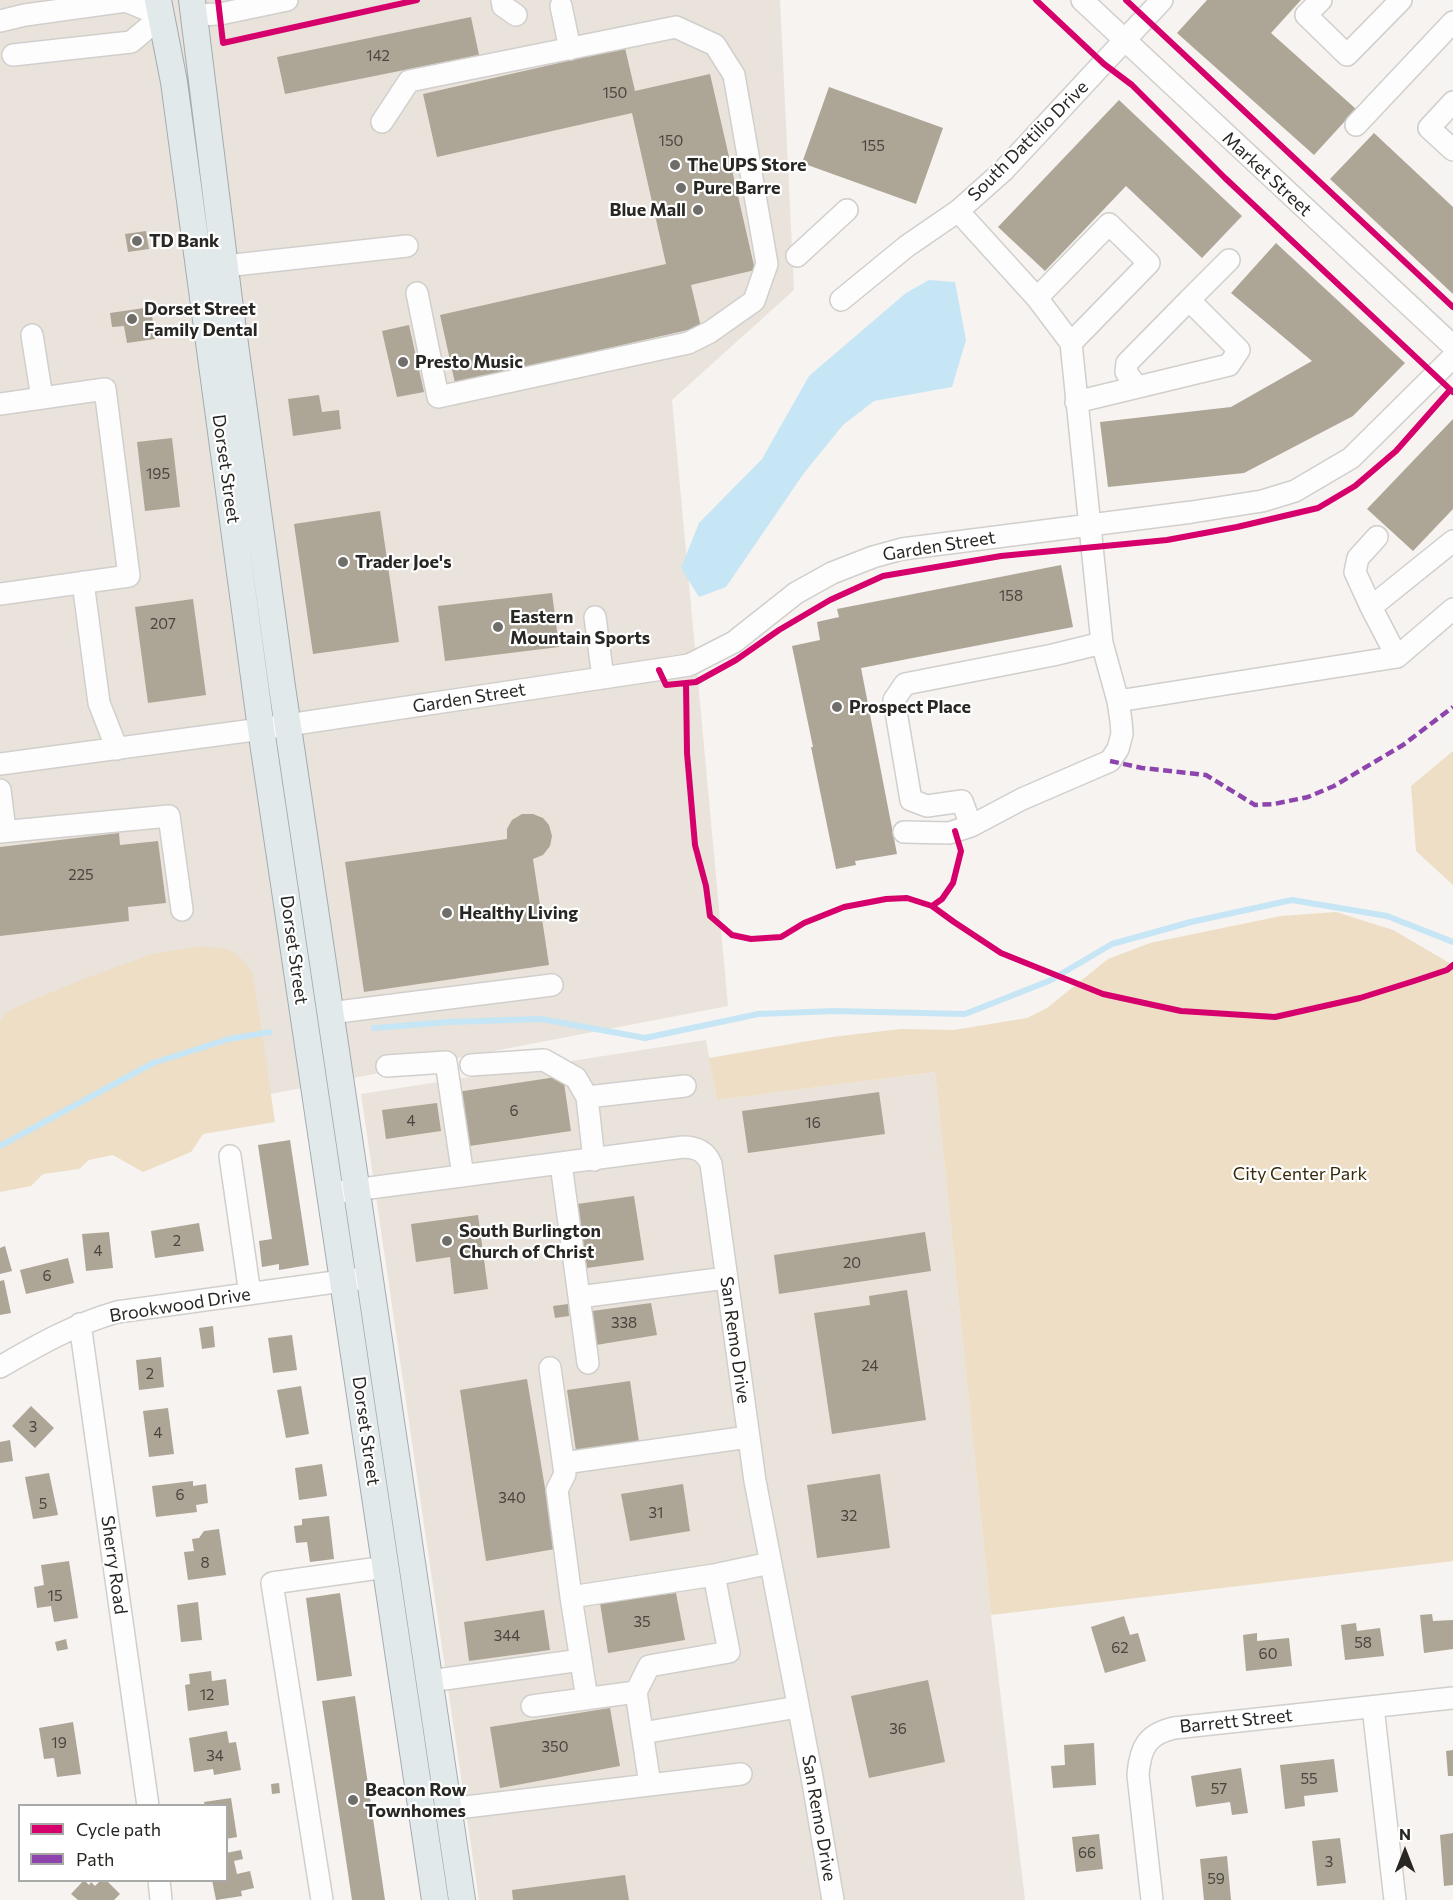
<!DOCTYPE html>
<style>
body{margin:0}
#map{position:relative;width:1453px;height:1900px;overflow:hidden;background:#f6f3f0;font-family:Commissioner,sans-serif}
canvas{display:block}
.legend{position:absolute;left:18px;top:1804px;width:210px;height:78px;box-sizing:border-box;background:#fff;border:2px solid #a9a9a7;margin:0;padding:8px 10px;list-style:none;font-size:18px;color:#282724}
.legend li{display:flex;align-items:center;gap:12px;height:30px}
.legend b{width:30px;border:2px solid #a9a9a7}
.north{position:absolute;left:1375px;top:1822px;width:60px;height:60px;-webkit-text-stroke:4px #fff;paint-order:stroke;rotate:0deg;font-size:16px;font-weight:700;line-height:24px;text-align:center;color:#282724}
.north::after{content:'';display:block;margin:auto;width:21px;height:27px;background:#282724;clip-path:polygon(50% 0,100% 100%,50% 72%,0 100%)}
</style>
<div id="map">
<canvas width="1453" height="1900"></canvas>
<ul class="legend">
<li><b style="height:8px;background:#d6006c"></b>Cycle path</li>
<li><b style="height:8px;background:#8e44ad"></b>Path</li>
</ul>
<div class="north">N</div>
</div>
<script>
const ctx = document.querySelector('canvas').getContext('2d');
ctx.lineJoin = 'round';
function fill(path, color) { ctx.fillStyle = color; ctx.fill(path, 'evenodd'); }
function strokePath(path, color, width, dash) { ctx.strokeStyle = color; ctx.lineWidth = width; ctx.lineCap = dash ? 'butt' : 'round'; ctx.setLineDash(dash || []); ctx.stroke(path); }
function label(font, color, halo, rows, align = 'center') {
  ctx.font = font + ' Commissioner,sans-serif'; ctx.lineWidth = 4.5; ctx.setLineDash([]); ctx.textBaseline = 'middle'; ctx.strokeStyle = halo; ctx.fillStyle = color; for (const [text, x, y, turn = 0] of rows) {
    ctx.save(); ctx.translate(x, y); ctx.rotate((+turn || 0) * Math.PI / 180); ctx.textAlign = isNaN(turn) ? turn : align; if (halo) ctx.strokeText(text, 0, 0); ctx.fillText(text, 0, 0); ctx.restore();
  }
}
const built = new Path2D(`
 M 0,0 L 780,0 L 794,290 L 672,400 L 728,1006 L 0,1146 Z
 M 706,1040 L 717,1100 L 935,1072 L 991,1615 L 1025,1900 L 479,1900 L 361,1094 Z`);
const green = new Path2D(`
 M 1453,751 L 1453,885 L 1416,851 L 1411,786 Z
 M 1336,912 L 1393,930 L 1453,965 L 1453,1561 L 991,1615 L 935,1072 L 717,1100 L 709,1058 L 832,1037 L 901,1029 L 954,1030 L 1027,1018 L 1047,1008 L 1108,959 L 1150,943 L 1281,916 Z
 M 196,947 C 227,947 235,947 253,974 L 275,1122 L 203,1134 L 191,1152 L 143,1172 L 113,1155 L 89,1160 L 79,1169 L 43,1174 L 31,1186 L 0,1192 L 0,1022 L 6,1013 L 23,1004 L 86,978 L 152,954 Z`);
const water = new Path2D(`
 M 929,280 L 955,282 L 966,340 L 952,387 L 874,401 L 843,425 L 804,473 L 726,587 L 699,597 L 681,568 L 699,523 L 762,459 L 809,376 L 906,293 Z`);
const stream = new Path2D(`
 M 374,1028 L 449,1022 L 541,1019 L 645,1038 L 758,1014 L 834,1011 L 965,1014 L 1049,981 L 1112,944 L 1191,922 L 1292,900 L 1387,916 L 1453,942
 M 0,1146 L 153,1063 L 229,1039 L 270,1032`);
const building = new Path2D(`
 M 1207,0 L 1301,0 L 1271,33 L 1356,109 L 1314,155 L 1177,33 Z
 M 471,17 L 479,55 L 285,94 L 277,57 Z
 M 625,48 L 635,91 L 710,74 L 755,270 L 691,285 L 701,327 L 455,383 L 440,315 L 666,264 L 632,113 L 437,157 L 423,94 Z
 M 829,87 L 943,128 L 916,204 L 802,163 Z
 M 1119,100 L 1242,216 L 1202,258 L 1126,186 L 1045,271 L 998,227 Z
 M 1374,133 L 1453,207 L 1453,294 L 1330,179 Z
 M 146,231 L 149,249 L 128,252 L 125,234 Z
 M 1276,243 L 1405,363 L 1353,416 L 1244,473 L 1108,487 L 1100,422 L 1231,407 L 1312,361 L 1231,293 Z
 M 151,307 L 155,339 L 127,343 L 124,326 L 112,327 L 110,313 Z
 M 409,325 L 424,392 L 397,397 L 382,331 Z
 M 319,395 L 322,412 L 339,410 L 341,429 L 293,436 L 288,399 Z
 M 1453,419 L 1453,509 L 1413,551 L 1367,509 Z
 M 172,438 L 180,507 L 145,511 L 137,442 Z
 M 380,511 L 399,642 L 313,654 L 294,524 Z
 M 1061,565 L 1073,627 L 861,668 L 897,854 L 855,861 L 856,865 L 836,869 L 811,747 L 813,747 L 792,646 L 820,640 L 817,622 L 839,617 L 837,609 Z
 M 552,593 L 559,647 L 445,661 L 438,606 Z
 M 193,599 L 206,695 L 148,703 L 135,607 Z
 M 522,814 L 533,814 L 543,818 L 549,825 L 552,836 L 550,846 L 543,855 L 533,859 L 549,965 L 364,992 L 345,862 L 507,839 L 507,829 L 512,820 Z
 M 119,833 L 120,845 L 158,841 L 166,903 L 128,907 L 129,921 L 0,936 L 0,847 Z
 M 563,1076 L 571,1131 L 463,1147 L 457,1092 Z
 M 879,1092 L 885,1134 L 748,1153 L 742,1111 Z
 M 437,1103 L 441,1131 L 386,1139 L 382,1110 Z
 M 290,1140 L 309,1265 L 279,1270 L 279,1264 L 262,1267 L 259,1241 L 272,1239 L 258,1145 Z
 M 634,1196 L 644,1260 L 587,1268 L 577,1204 Z
 M 478,1215 L 488,1289 L 454,1294 L 450,1257 L 416,1262 L 411,1224 Z
 M 199,1223 L 204,1251 L 155,1258 L 151,1231 Z
 M 109,1232 L 113,1268 L 86,1271 L 82,1234 Z
 M 925,1232 L 931,1271 L 779,1294 L 774,1255 Z
 M 5,1246 L 12,1271 L 0,1274 L 0,1248 Z
 M 68,1258 L 74,1283 L 26,1294 L 20,1270 Z
 M 4,1280 L 11,1313 L 0,1315 L 0,1281 Z
 M 907,1290 L 926,1420 L 832,1434 L 814,1313 L 870,1305 L 869,1296 Z
 M 651,1303 L 657,1335 L 596,1345 L 592,1311 Z
 M 568,1304 L 569,1316 L 555,1318 L 553,1306 Z
 M 213,1326 L 215,1347 L 202,1349 L 199,1328 Z
 M 292,1335 L 297,1370 L 273,1373 L 268,1338 Z
 M 161,1357 L 164,1387 L 139,1390 L 136,1360 Z
 M 527,1379 L 555,1549 L 486,1561 L 460,1390 Z
 M 630,1381 L 639,1442 L 576,1451 L 567,1390 Z
 M 301,1386 L 309,1434 L 286,1438 L 277,1390 Z
 M 31,1406 L 54,1428 L 35,1448 L 12,1426 Z
 M 168,1408 L 174,1454 L 149,1457 L 143,1411 Z
 M 10,1440 L 13,1461 L 0,1463 L 0,1442 Z
 M 322,1464 L 327,1496 L 299,1500 L 295,1468 Z
 M 49,1473 L 58,1515 L 33,1519 L 25,1477 Z
 M 880,1474 L 890,1548 L 817,1558 L 807,1485 Z
 M 193,1481 L 193,1486 L 206,1484 L 208,1503 L 196,1505 L 197,1512 L 156,1517 L 152,1486 Z
 M 683,1484 L 690,1531 L 630,1541 L 621,1494 Z
 M 329,1516 L 334,1559 L 310,1562 L 307,1542 L 296,1543 L 294,1526 L 302,1525 L 302,1519 Z
 M 219,1529 L 226,1575 L 188,1580 L 184,1552 L 194,1551 L 192,1539 L 199,1538 L 204,1531 Z
 M 69,1561 L 78,1618 L 54,1622 L 51,1606 L 37,1608 L 34,1587 L 44,1585 L 41,1565 Z
 M 340,1593 L 352,1676 L 317,1681 L 306,1598 Z
 M 676,1593 L 685,1640 L 608,1653 L 600,1603 Z
 M 198,1602 L 202,1640 L 181,1642 L 177,1605 Z
 M 544,1610 L 550,1650 L 469,1661 L 464,1622 Z
 M 1432,1614 L 1433,1621 L 1453,1620 L 1453,1649 L 1424,1653 L 1420,1615 Z
 M 1124,1616 L 1130,1635 L 1138,1633 L 1146,1661 L 1105,1673 L 1091,1627 Z
 M 1356,1623 L 1357,1631 L 1380,1628 L 1384,1656 L 1345,1660 L 1341,1625 Z
 M 1257,1633 L 1257,1641 L 1289,1638 L 1292,1666 L 1246,1671 L 1243,1635 Z
 M 66,1639 L 68,1649 L 57,1651 L 55,1642 Z
 M 211,1671 L 212,1681 L 226,1679 L 229,1705 L 188,1711 L 185,1685 L 190,1684 L 189,1674 Z
 M 928,1680 L 945,1762 L 869,1778 L 851,1696 Z
 M 355,1696 L 385,1900 L 352,1900 L 322,1701 Z
 M 610,1708 L 620,1766 L 500,1788 L 490,1727 Z
 M 73,1722 L 81,1774 L 57,1777 L 54,1758 L 44,1759 L 39,1728 Z
 M 227,1731 L 229,1743 L 236,1742 L 241,1770 L 214,1775 L 213,1769 L 194,1772 L 189,1738 Z
 M 1094,1743 L 1096,1785 L 1053,1788 L 1051,1766 L 1065,1765 L 1064,1745 Z
 M 1453,1750 L 1453,1776 L 1448,1776 L 1446,1751 Z
 M 1334,1759 L 1338,1792 L 1304,1796 L 1305,1806 L 1285,1809 L 1280,1765 Z
 M 1241,1768 L 1248,1813 L 1232,1815 L 1230,1802 L 1196,1807 L 1191,1776 Z
 M 279,1783 L 280,1793 L 272,1794 L 271,1784 Z
 M 231,1798 L 237,1837 L 226,1839 L 226,1806 L 205,1806 L 204,1802 Z
 M 1453,1833 L 1453,1885 L 1444,1886 L 1440,1835 Z
 M 1099,1834 L 1103,1869 L 1076,1872 L 1072,1837 Z
 M 1340,1838 L 1346,1883 L 1317,1886 L 1312,1841 Z
 M 241,1850 L 243,1859 L 234,1861 L 237,1874 L 250,1871 L 254,1888 L 241,1891 L 242,1896 L 216,1900 L 212,1880 L 226,1880 L 226,1853 Z
 M 1227,1856 L 1231,1900 L 1204,1900 L 1200,1859 Z
 M 625,1875 L 629,1900 L 513,1900 L 512,1890 Z
 M 84,1880 L 89,1885 L 91,1882 L 95,1886 L 101,1880 L 106,1880 L 120,1894 L 114,1900 L 78,1900 L 71,1894 Z`);
const minor = new Path2D(`
 M 502,0 L 503,6 L 516,15
 M 1082,0 L 1453,346
 M 1321,0 L 1306,15 L 1347,55 L 1401,0
 M 561,6 L 570,49
 M 193,15 L 220,14 L 287,0
 M 0,21 L 25,15 L 126,1 L 162,16 L 131,42 L 13,55
 M 1453,102 L 1429,128 L 1453,150
 M 382,122 L 409,81 L 676,27 L 715,45 L 734,75 L 767,264 L 754,301 L 710,332 L 688,343 L 438,397 L 417,293
 M 1356,125 L 1453,22
 M 958,211 L 1037,298 L 1071,343 L 1102,643 L 1118,701 L 1121,721 L 1122,734 L 1118,749 L 1110,761 L 1022,799 L 971,826 L 962,801 L 927,806 L 911,800 L 894,700 L 905,684 L 1053,655 L 1102,643
 M 797,256 L 847,210
 M 225,266 L 407,246
 M 1037,298 L 1109,224 L 1149,263 L 1071,343
 M 841,300 L 907,246 L 958,211 L 1003,171 L 1162,0
 M 1189,300 L 1229,260
 M 32,335 L 42,398
 M 1076,402 L 1229,365 L 1239,350 L 1189,300 L 1127,363 L 1126,372 L 1137,387
 M 0,404 L 105,389 L 129,576 L 0,594
 M 83,582 L 99,703 L 117,749
 M 1371,607 L 1355,572 L 1358,558 L 1377,537
 M 595,617 L 603,678
 M 1397,657 L 1371,607 L 1453,541
 M 1118,701 L 1397,657 L 1453,609
 M 0,764 L 261,729 L 689,665 L 734,642 L 796,593 L 832,573 L 873,557 L 902,549 L 1192,512 L 1262,501 L 1295,491 L 1351,458 L 1453,357
 M 0,790 L 5,831
 M 0,832 L 169,816 L 182,910
 M 904,832 L 949,833 L 971,826
 M 330,1013 L 552,985
 M 471,1065 L 544,1060 L 576,1078 L 587,1097
 M 387,1066 L 446,1062 L 463,1176
 M 230,1156 L 250,1294
 M 594,1160 L 587,1097 L 685,1086
 M 561,1164 L 588,1363
 M 331,1193 L 683,1147 C 697,1147 706,1152 711,1164 L 755,1481 L 812,1777 L 833,1900
 M 579,1297 L 726,1278
 M 80,1324 L 148,1806
 M 0,1367 C 38,1345 75,1324 117,1312 L 371,1277
 M 550,1368 L 565,1474 L 557,1490 L 571,1597
 M 564,1463 L 748,1437
 M 430,1681 L 581,1660
 M 636,1692 L 649,1666 L 729,1652 L 714,1575 L 770,1563
 M 587,1699 L 571,1597 L 714,1575
 M 532,1706 L 636,1692 L 650,1785
 M 1373,1707 L 1395,1900
 M 642,1733 L 798,1707
 M 449,1809 L 741,1774
 M 159,1880 L 161,1900
 M 322,1900 L 272,1583 L 386,1567
 M 1152,1900 L 1138,1775 C 1140,1748 1147,1734 1174,1728 L 1453,1698`);
const major = new Path2D(`
 M 158,0 L 174,82 L 261,729 L 435,1900
 M 192,0 L 230,308 L 282,687 L 462,1900`);
const quiet = new Path2D(`
 M 1110,761 L 1142,768 L 1206,775 L 1255,805 L 1274,804 L 1308,797 L 1334,786 L 1403,745 L 1453,707`);
const cycleway = new Path2D(`
 M 218,0 L 223,43 L 417,0
 M 1036,0 L 1104,64 L 1132,85 L 1225,178 L 1453,392
 M 1126,0 L 1453,307
 M 659,670 L 666,685 L 696,682 L 736,660 L 779,630 L 830,600 L 883,576 L 1001,556 L 1167,540 L 1237,527 L 1318,508 L 1355,486 L 1396,451 L 1450,390
 M 686,683 L 687,753 L 695,845 L 706,886 L 710,916 L 732,935 L 751,939 L 781,937 L 804,923 L 844,907 L 886,899 L 907,898 L 932,906 L 954,922 L 1001,953 L 1103,994 L 1181,1011 L 1275,1017 L 1360,998 L 1414,981 L 1447,970 L 1453,965
 M 932,906 L 942,899 L 953,883 L 961,851 L 955,831`);
const markers = [
 [675,165,6,"#706e6b"],
 [681,188,6,"#706e6b"],
 [698,210,6,"#706e6b"],
 [137,241,6,"#706e6b"],
 [132,319,6,"#706e6b"],
 [403,362,6,"#706e6b"],
 [343,562,6,"#706e6b"],
 [498,627,6,"#706e6b"],
 [837,707,6,"#706e6b"],
 [447,913,6,"#706e6b"],
 [447,1241,6,"#706e6b"],
 [353,1800,6,"#706e6b"]
];
const numberNames = [
 ["142",378,56],
 ["150",615,93],
 ["150",671,141],
 ["155",873,146],
 ["195",158,474],
 ["158",1011,596],
 ["207",163,624],
 ["225",81,875],
 ["6",514,1111],
 ["4",411,1121],
 ["16",813,1123],
 ["2",177,1241],
 ["4",98,1251],
 ["20",852,1263],
 ["6",47,1276],
 ["338",624,1323],
 ["24",870,1366],
 ["2",150,1374],
 ["3",33,1427],
 ["4",158,1433],
 ["6",180,1495],
 ["340",512,1498],
 ["5",43,1504],
 ["31",656,1513],
 ["32",849,1516],
 ["8",205,1563],
 ["15",55,1596],
 ["35",642,1622],
 ["344",507,1636],
 ["58",1363,1643],
 ["62",1120,1648],
 ["60",1268,1654],
 ["12",207,1695],
 ["36",898,1729],
 ["19",59,1743],
 ["350",555,1747],
 ["34",215,1756],
 ["55",1309,1779],
 ["57",1219,1789],
 ["66",1087,1853],
 ["3",1329,1862],
 ["59",1216,1879]
];
const streetNames = [
 ["South Dattilio Drive",1028,141,-45],
 ["Market Street",1267,174,43],
 ["Dorset Street",226,469,82],
 ["Garden Street",939,546,-9],
 ["Garden Street",469,698,-9],
 ["Dorset Street",294,950,82],
 ["Brookwood Drive",180,1305,-9],
 ["San Remo Drive",735,1340,82],
 ["Dorset Street",366,1431,82],
 ["Sherry Road",114,1565,82],
 ["Barrett Street",1236,1721,-6],
 ["San Remo Drive",819,1818,80]
];
const poiNames = [
 ["The UPS Store",687,165],
 ["Pure Barre",693,188],
 ["Blue Mall",686,210,"right"],
 ["TD Bank",149,241],
 ["Dorset Street",144,309],
 ["Family Dental",144,330],
 ["Presto Music",415,362],
 ["Trader Joe's",355,562],
 ["Eastern",510,617],
 ["Mountain Sports",510,638],
 ["Prospect Place",849,707],
 ["Healthy Living",459,913],
 ["South Burlington",459,1231],
 ["Church of Christ",459,1252],
 ["Beacon Row",365,1790],
 ["Townhomes",365,1811]
];
const parkNames = [
 ["City Center Park",1300,1174]
];
fill(built, '#e9e3db');
fill(green, '#eddec5');
fill(water, '#c6e6f5');
strokePath(stream, '#c6e6f5', 6);
fill(building, '#ada596');
strokePath(minor, '#d1cfcc', 24);
strokePath(major, '#a2acaf', 28);
strokePath(minor, '#fefdfd', 21);
strokePath(major, '#e2e9eb', 26);
strokePath(quiet, '#8e44ad', 4.5, [9, 4.5]);
strokePath(cycleway, '#d6006c', 6);
for (const [x, y, r, color] of markers) { const dot = new Path2D(); dot.arc(x, y, r, 0, 2 * Math.PI); ctx.fillStyle = color; ctx.fill(dot); strokePath(dot, '#fff', 2); }
label('15px', '#494640', null, numberNames);
label('18px', '#282724', '#fff', streetNames);
label('bold 18px', '#282724', '#fff', poiNames, 'left');
label('18px', '#392909', '#fff', parkNames);
</script>
